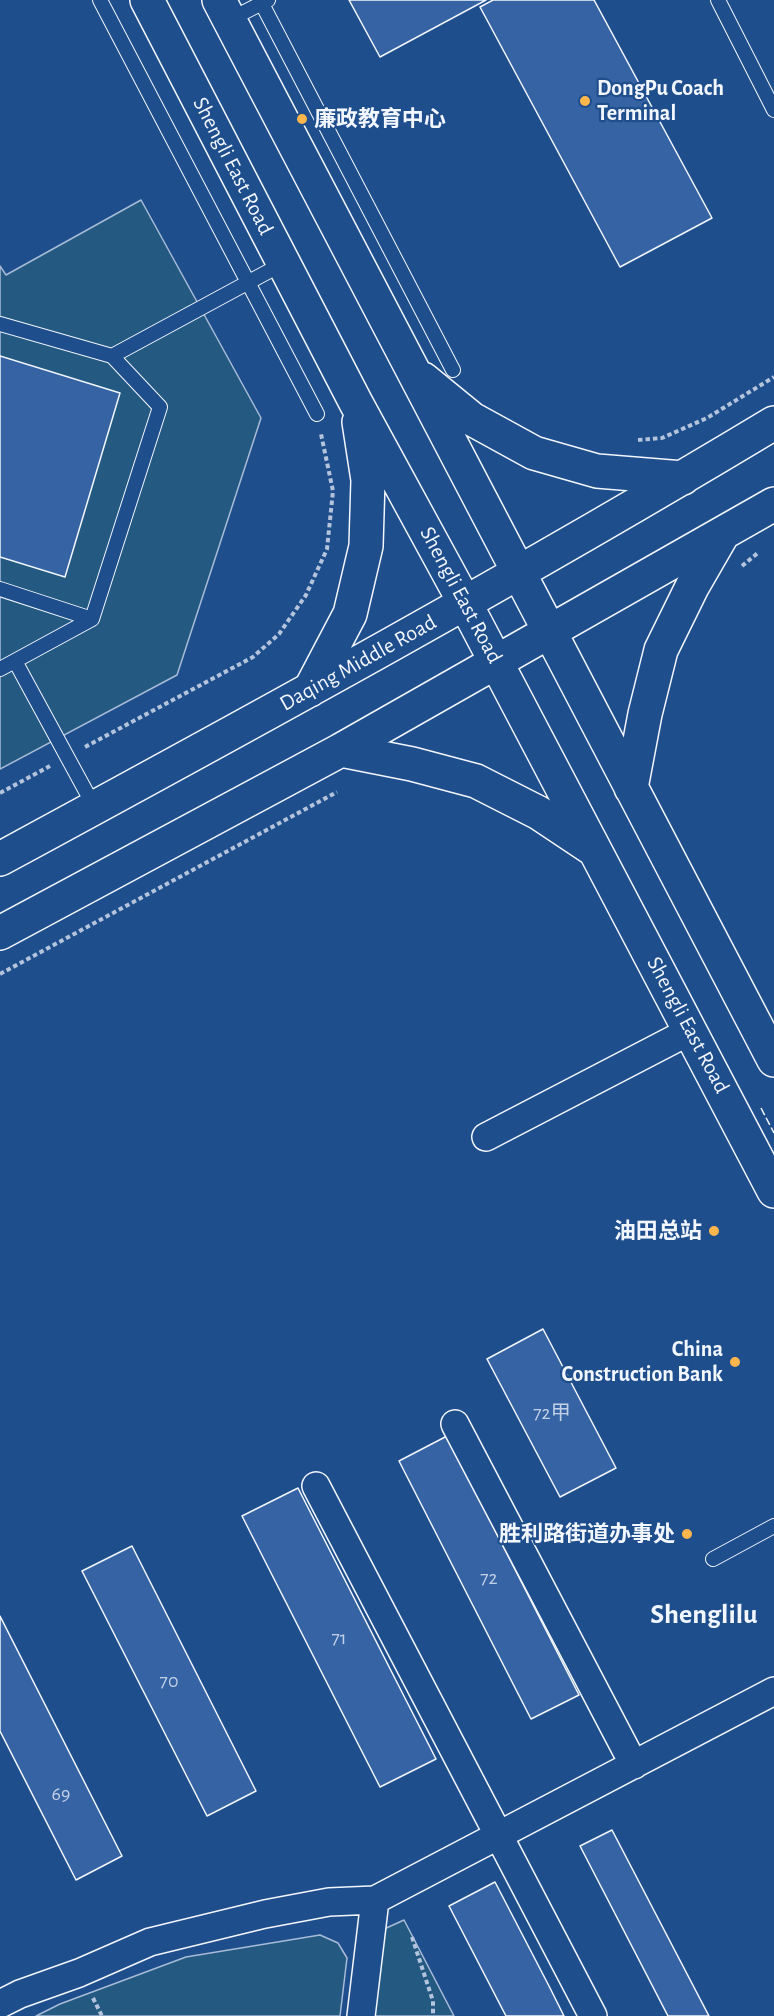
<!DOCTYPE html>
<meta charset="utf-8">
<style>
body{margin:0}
canvas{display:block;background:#1f4e8c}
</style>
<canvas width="774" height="2016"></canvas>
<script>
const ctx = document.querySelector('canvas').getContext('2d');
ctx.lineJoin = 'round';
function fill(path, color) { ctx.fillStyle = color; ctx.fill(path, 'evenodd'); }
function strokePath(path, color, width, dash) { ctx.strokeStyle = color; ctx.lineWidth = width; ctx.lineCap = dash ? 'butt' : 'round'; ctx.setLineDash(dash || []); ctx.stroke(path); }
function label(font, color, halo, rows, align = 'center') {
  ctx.font = font + ' "Alegreya Sans","Noto Sans SC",sans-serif'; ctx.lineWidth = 4.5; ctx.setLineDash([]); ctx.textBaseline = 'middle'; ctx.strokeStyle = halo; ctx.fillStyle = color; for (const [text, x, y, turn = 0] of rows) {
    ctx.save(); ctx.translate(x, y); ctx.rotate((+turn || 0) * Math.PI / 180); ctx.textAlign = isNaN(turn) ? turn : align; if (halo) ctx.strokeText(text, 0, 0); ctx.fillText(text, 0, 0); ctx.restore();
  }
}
const green = new Path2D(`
 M 141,200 L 261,418 L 177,675 L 0,769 L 0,266 L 6,275 Z
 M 404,1920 L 454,2016 L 372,2016 L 382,1930 Z
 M 320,1935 L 338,1943 L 347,1958 L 340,2016 L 36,2016 L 60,2004 L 186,1957 Z`);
const building = new Path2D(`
 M 349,0 L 486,0 L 380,57 Z
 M 493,0 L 594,0 L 712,218 L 620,267 L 480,7 Z
 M 0,356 L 120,393 L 65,577 L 0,557 Z
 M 543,1329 L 616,1468 L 560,1497 L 487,1359 Z
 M 447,1436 L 579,1695 L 531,1719 L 399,1461 Z
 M 298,1488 L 436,1759 L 380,1787 L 242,1516 Z
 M 132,1546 L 256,1791 L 207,1816 L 82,1571 Z
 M 0,1616 L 122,1856 L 76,1880 L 0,1731 Z
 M 612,1830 L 709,2016 L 668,2016 L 580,1846 Z
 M 495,1882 L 549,1986 L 564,2016 L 506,2016 L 449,1906 Z`);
const path = new Path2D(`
 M 638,440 L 662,438 L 707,418 L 774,377
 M 742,566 L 759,552
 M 85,747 L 253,657 L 279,634 L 306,595 L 327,549 L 333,491 L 321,434
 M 0,793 L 50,766
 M 0,974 L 337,792
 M 412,1937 L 433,2001 L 433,2016
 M 93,1998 L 102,2016`);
const service = new Path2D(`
 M 100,0 L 317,414
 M 260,0 L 453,370
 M 718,0 L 774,110
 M 229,20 L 268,0
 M 0,324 L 112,356 L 160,407 L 92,619 L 0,669
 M 112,356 L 284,263
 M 0,589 L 92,619
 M 15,661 L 95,808
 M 713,1559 L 774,1526`);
const minor = new Path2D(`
 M 486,1137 L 690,1031
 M 455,1424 L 634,1765
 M 316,1486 L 593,2016
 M 0,2004 L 20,1994 L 79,1973 L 150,1942 L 265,1914 L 329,1902 L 375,1900 L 774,1691
 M 361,2016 L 375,1900`);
const secondary = new Path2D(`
 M 147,0 L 356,403 L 465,603 L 774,1191
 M 219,0 L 774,1060
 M 423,379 L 472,419 L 534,453 L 597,471 L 683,478
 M 310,690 L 350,614 L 366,546 L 368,480 L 359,422
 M 341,750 L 412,764 L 476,781 L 539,813 L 593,849
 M 631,788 L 645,714 L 661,650 L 692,587 L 722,535
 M 0,859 C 260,718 520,576 774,423
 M 0,933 L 341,750 L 774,504`);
const fence = new Path2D(`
 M 761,1108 L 774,1133`);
const markers = [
 [585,101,6,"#ffb74d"],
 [302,119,6,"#ffb74d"],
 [714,1231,6,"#ffb74d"],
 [735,1362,6,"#ffb74d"],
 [687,1534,6,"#ffb74d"]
];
const numberNames = [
 ["72甲",552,1413],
 ["72",489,1578],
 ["71",339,1638],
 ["70",169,1681],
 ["69",61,1794]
];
const poiNames = [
 ["DongPu Coach",597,88,"left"],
 ["Terminal",597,113,"left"],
 ["廉政教育中心",314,119,"left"],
 ["油田总站",702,1231],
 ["China",723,1349],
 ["Construction Bank",723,1374],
 ["胜利路街道办事处",675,1534]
];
const streetNames = [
 ["Shengli East Road",233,166,63],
 ["Shengli East Road",461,595,62],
 ["Daqing Middle Road",358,663,-29],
 ["Shengli East Road",688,1025,62]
];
const districtNames = [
 ["Shenglilu",704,1615]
];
fill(green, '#245a82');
strokePath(green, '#a8bbd7', 1.5);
fill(building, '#3563a3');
strokePath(building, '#f2f6ff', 1.5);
strokePath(service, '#f2f6ff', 16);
strokePath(minor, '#f2f6ff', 30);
strokePath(secondary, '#f2f6ff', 36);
strokePath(path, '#b3c4dc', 4, [4.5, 3]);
strokePath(service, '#1f4e8c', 14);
strokePath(minor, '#1f4e8c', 27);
strokePath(secondary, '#1f4e8c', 33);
strokePath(fence, '#f2f6ff', 1.5, [8, 3]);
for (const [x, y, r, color] of markers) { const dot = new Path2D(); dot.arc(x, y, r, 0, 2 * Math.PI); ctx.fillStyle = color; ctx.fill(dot); strokePath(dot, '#1f4e8c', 2); }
label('20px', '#c3d1e8', null, numberNames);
label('bold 22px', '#f2f6ff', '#1f4e8c', poiNames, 'right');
label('22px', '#f2f6ff', '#1f4e8c', streetNames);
label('bold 28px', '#f2f6ff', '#1f4e8c', districtNames);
</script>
